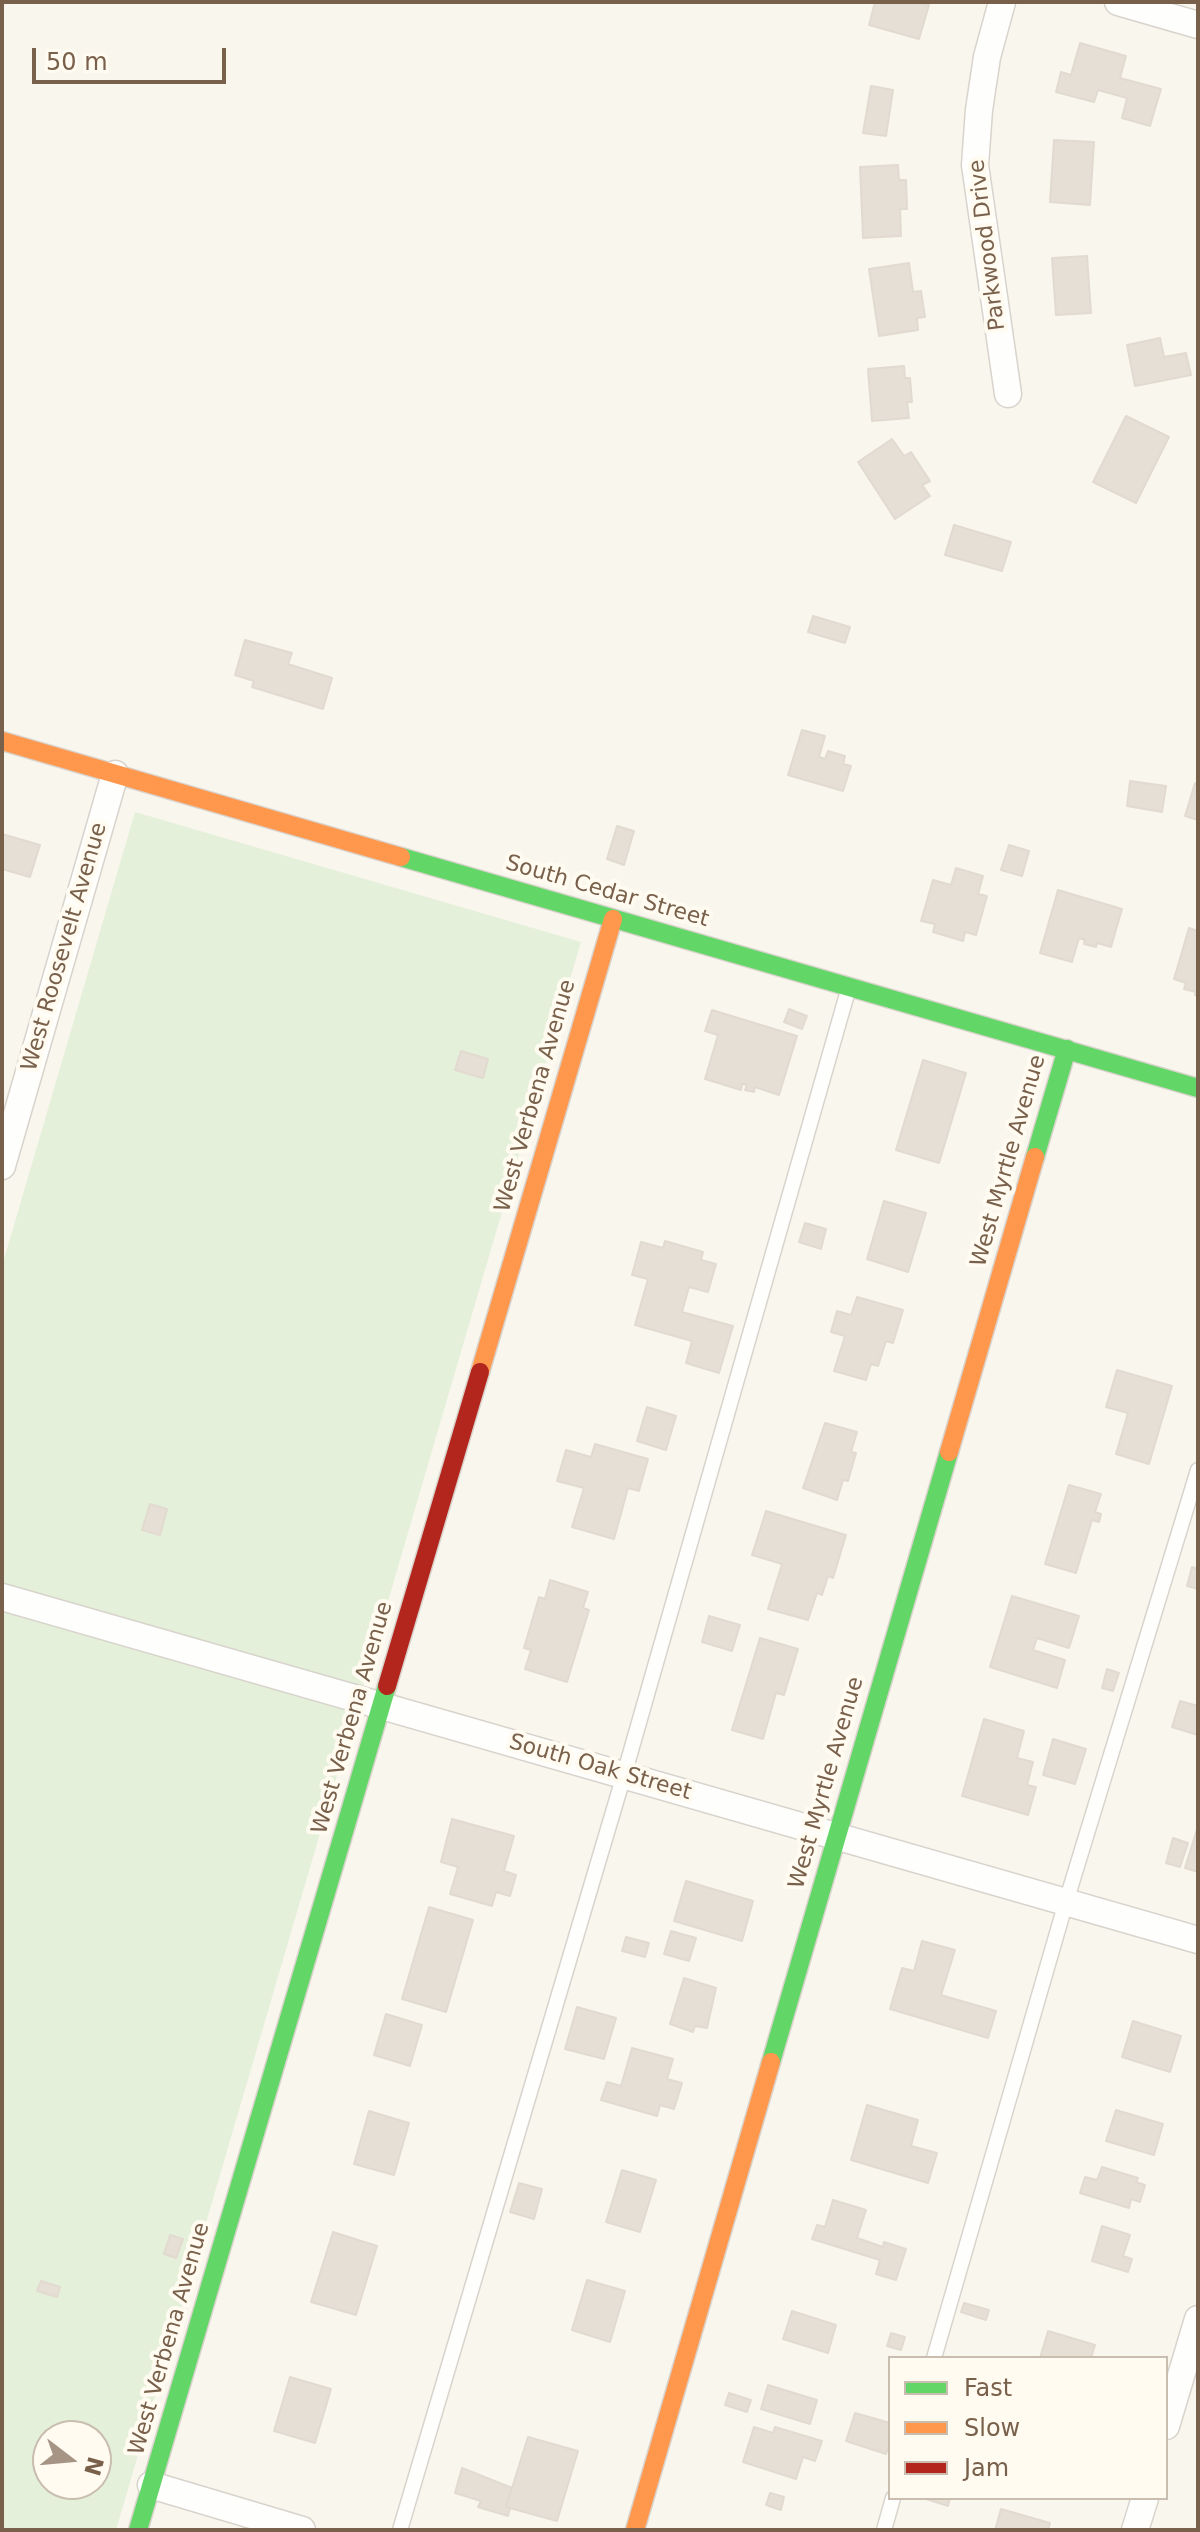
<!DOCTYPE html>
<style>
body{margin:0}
#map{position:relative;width:1200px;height:2532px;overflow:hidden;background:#f9f6ee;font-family:"DejaVu Sans",sans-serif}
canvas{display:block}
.frame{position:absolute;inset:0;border:4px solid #79604b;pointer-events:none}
.legend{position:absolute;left:888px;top:2356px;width:280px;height:144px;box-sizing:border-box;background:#fffbf1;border:2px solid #c9bdaf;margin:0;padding:10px 14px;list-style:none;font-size:24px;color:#79604b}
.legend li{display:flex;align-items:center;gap:16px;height:40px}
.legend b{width:40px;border:2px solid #c9bdaf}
.north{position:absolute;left:32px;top:2420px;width:80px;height:80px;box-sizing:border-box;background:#fffbf1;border:2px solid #c9bdaf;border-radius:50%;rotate:106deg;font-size:22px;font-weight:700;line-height:32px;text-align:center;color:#79604b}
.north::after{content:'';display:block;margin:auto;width:28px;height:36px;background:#a69484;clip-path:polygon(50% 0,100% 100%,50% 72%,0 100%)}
.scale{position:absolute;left:32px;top:48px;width:194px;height:36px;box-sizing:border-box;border:4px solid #79604b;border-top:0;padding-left:10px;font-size:24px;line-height:28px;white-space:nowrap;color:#79604b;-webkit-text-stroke:6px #fffbf1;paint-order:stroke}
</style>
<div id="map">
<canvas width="1200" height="2532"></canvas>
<div class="frame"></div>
<ul class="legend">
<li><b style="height:10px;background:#63d668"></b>Fast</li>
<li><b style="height:10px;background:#ff974d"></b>Slow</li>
<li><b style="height:10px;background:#b3261e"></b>Jam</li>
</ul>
<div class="north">N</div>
<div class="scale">50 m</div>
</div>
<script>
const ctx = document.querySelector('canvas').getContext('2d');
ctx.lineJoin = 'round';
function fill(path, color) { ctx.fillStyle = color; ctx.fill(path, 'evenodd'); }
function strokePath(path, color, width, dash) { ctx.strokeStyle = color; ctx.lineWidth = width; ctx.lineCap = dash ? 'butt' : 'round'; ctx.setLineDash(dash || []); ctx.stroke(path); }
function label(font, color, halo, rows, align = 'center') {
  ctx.font = font + ' "DejaVu Sans",sans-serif'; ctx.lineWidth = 8; ctx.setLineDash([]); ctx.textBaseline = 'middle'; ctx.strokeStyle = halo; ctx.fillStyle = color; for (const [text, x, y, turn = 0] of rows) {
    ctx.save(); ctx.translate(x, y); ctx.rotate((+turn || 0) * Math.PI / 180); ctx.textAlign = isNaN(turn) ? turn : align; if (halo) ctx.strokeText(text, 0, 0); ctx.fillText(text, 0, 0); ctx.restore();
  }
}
const green = new Path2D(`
 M 135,812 L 581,942 L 116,2530 L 2,2530 L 2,1266 ZM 48,2436 L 96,2436 L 96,2484 L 48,2484 Z`);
const building = new Path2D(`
 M 875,2 L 917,2 L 929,5 L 919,39 L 869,25 Z
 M 1080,43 L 1126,56 L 1120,78 L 1161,89 L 1150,126 L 1122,118 L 1127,98 L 1098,90 L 1094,102 L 1056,92 L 1061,72 L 1071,75 Z
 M 871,86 L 893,90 L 886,136 L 863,133 Z
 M 1054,140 L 1094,142 L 1090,205 L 1050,202 Z
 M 898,165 L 899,180 L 906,180 L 907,209 L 900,209 L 901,236 L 863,238 L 860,167 Z
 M 1087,256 L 1091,313 L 1056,315 L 1052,258 Z
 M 909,263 L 913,292 L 921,291 L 925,317 L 917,318 L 918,330 L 879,336 L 869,269 Z
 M 1160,338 L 1164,357 L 1186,353 L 1191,375 L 1135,386 L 1127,345 Z
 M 904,366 L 905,378 L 910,378 L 912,402 L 907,402 L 909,418 L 872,421 L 868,369 Z
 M 1126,416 L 1169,437 L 1136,503 L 1093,482 Z
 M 892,439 L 904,456 L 911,452 L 930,481 L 922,485 L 930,496 L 895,519 L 858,462 Z
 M 954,525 L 1011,542 L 1002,571 L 945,555 Z
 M 813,616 L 850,627 L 845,643 L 808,632 Z
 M 245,640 L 292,653 L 288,664 L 332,678 L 323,709 L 252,687 L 254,681 L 235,675 Z
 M 802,730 L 825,736 L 819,757 L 825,759 L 828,751 L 845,756 L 843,764 L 851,766 L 843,791 L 788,775 Z
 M 1130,781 L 1166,786 L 1162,812 L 1127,806 Z
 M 1195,783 L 1198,784 L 1198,820 L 1185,816 Z
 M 617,826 L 634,831 L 624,865 L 607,859 Z
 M 2,834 L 40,845 L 30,877 L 2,869 Z
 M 1009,845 L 1029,851 L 1022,876 L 1001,870 Z
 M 956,868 L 983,876 L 978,894 L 987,896 L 976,935 L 965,932 L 963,941 L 933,932 L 935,924 L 921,921 L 933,880 L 951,885 Z
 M 1058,890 L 1122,909 L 1111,947 L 1097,943 L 1096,947 L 1084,944 L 1085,940 L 1079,938 L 1072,962 L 1040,953 Z
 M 1189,928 L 1198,931 L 1198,996 L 1195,995 L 1196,992 L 1184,989 L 1186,983 L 1174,979 Z
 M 789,1009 L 807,1016 L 802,1029 L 784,1022 Z
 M 712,1010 L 797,1036 L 779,1095 L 755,1087 L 754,1092 L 745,1090 L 747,1085 L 742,1084 L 741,1090 L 705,1079 L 718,1035 L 705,1031 Z
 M 461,1051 L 488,1059 L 483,1078 L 455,1070 Z
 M 923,1060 L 966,1073 L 939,1163 L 896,1150 Z
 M 884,1201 L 926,1213 L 908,1272 L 867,1259 Z
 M 805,1223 L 826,1229 L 821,1249 L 799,1242 Z
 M 665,1241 L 703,1252 L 701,1260 L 716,1264 L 708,1292 L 689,1287 L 682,1312 L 733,1326 L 719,1373 L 686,1363 L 692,1341 L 635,1325 L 648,1279 L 632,1275 L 641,1242 L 663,1248 Z
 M 857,1297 L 903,1310 L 893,1343 L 886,1341 L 878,1366 L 871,1364 L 866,1380 L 834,1371 L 845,1336 L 831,1332 L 837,1311 L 851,1315 Z
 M 1117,1370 L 1172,1386 L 1149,1464 L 1116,1454 L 1128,1413 L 1106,1407 Z
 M 647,1407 L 676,1416 L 666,1450 L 637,1441 Z
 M 825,1423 L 857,1432 L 851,1452 L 856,1453 L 848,1481 L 843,1480 L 837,1500 L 803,1488 Z
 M 595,1444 L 648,1459 L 639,1491 L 628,1488 L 614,1539 L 572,1527 L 584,1488 L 557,1481 L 566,1450 L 591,1457 Z
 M 1069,1485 L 1101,1494 L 1095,1512 L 1101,1514 L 1099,1522 L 1092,1520 L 1076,1573 L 1045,1564 Z
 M 150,1504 L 167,1509 L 160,1535 L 142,1530 Z
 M 766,1511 L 846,1535 L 833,1578 L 828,1576 L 822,1595 L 817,1593 L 808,1620 L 768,1609 L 782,1564 L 752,1555 Z
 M 1192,1567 L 1198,1569 L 1198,1589 L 1187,1586 Z
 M 550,1580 L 588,1592 L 583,1608 L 589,1610 L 567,1682 L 525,1669 L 531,1650 L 524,1648 L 539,1597 L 545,1599 Z
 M 1012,1596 L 1079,1616 L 1069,1648 L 1037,1638 L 1033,1650 L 1065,1660 L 1057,1688 L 990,1667 Z
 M 709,1616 L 740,1625 L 732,1651 L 702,1642 Z
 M 760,1638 L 798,1649 L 784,1695 L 776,1693 L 763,1739 L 732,1730 Z
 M 1107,1669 L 1119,1673 L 1113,1691 L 1102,1688 Z
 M 1180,1701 L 1198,1706 L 1198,1735 L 1172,1727 Z
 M 984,1719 L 1024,1731 L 1017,1758 L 1033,1762 L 1027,1785 L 1036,1787 L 1028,1815 L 962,1796 Z
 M 1053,1739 L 1086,1749 L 1075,1784 L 1043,1775 Z
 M 452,1819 L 514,1836 L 504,1871 L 516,1875 L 510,1896 L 496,1892 L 492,1906 L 450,1894 L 458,1867 L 441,1862 Z
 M 1198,1826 L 1198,1872 L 1185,1868 Z
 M 1173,1838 L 1188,1843 L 1180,1867 L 1166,1863 Z
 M 686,1881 L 753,1901 L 742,1941 L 674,1921 Z
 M 429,1907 L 473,1920 L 446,2012 L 402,1999 Z
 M 671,1931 L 696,1938 L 689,1961 L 664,1954 Z
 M 626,1937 L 649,1943 L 645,1957 L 622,1951 Z
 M 922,1941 L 955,1950 L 941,1995 L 996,2011 L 988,2038 L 890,2009 L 902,1968 L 914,1971 Z
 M 684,1978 L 716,1988 L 707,2028 L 695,2026 L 693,2032 L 670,2024 Z
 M 577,2007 L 616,2018 L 604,2059 L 565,2049 Z
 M 386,2014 L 422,2025 L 410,2066 L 374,2055 Z
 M 1133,2021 L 1181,2036 L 1170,2072 L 1122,2057 Z
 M 632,2048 L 673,2059 L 667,2079 L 682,2083 L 674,2109 L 660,2105 L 657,2116 L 601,2100 L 607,2082 L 621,2086 Z
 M 867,2105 L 918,2120 L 911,2146 L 937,2153 L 928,2183 L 851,2160 Z
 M 1116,2110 L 1163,2124 L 1154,2155 L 1106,2141 Z
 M 369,2111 L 409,2123 L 394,2175 L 354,2164 Z
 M 1102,2167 L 1138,2178 L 1136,2182 L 1145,2185 L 1140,2202 L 1131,2199 L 1129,2208 L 1080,2193 L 1085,2177 L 1097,2180 Z
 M 622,2170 L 656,2180 L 640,2232 L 606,2222 Z
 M 519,2183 L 542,2189 L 534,2219 L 510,2212 Z
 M 833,2200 L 866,2210 L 857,2238 L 883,2247 L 884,2242 L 906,2249 L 896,2280 L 876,2274 L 880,2260 L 812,2239 L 817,2225 L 825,2227 Z
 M 1102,2226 L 1130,2235 L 1123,2256 L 1132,2259 L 1128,2272 L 1092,2261 Z
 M 333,2232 L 377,2246 L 356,2315 L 311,2302 Z
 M 170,2235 L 183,2239 L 176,2258 L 164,2254 Z
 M 587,2280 L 625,2291 L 610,2342 L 572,2330 Z
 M 41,2281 L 60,2287 L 57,2297 L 37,2291 Z
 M 964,2303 L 989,2310 L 986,2320 L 961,2312 Z
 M 792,2311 L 836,2325 L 828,2353 L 783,2339 Z
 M 1048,2331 L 1095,2345 L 1091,2358 L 1040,2358 Z
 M 891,2333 L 905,2337 L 901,2350 L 887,2346 Z
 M 290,2377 L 331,2389 L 315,2443 L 274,2431 Z
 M 768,2385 L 817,2400 L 810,2424 L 761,2409 Z
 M 729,2393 L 751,2400 L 747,2412 L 725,2405 Z
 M 855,2413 L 890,2423 L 890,2442 L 886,2454 L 846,2441 Z
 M 754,2427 L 773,2433 L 775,2427 L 822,2441 L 815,2461 L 803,2457 L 796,2479 L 743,2462 Z
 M 528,2437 L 578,2451 L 557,2521 L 506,2507 Z
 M 462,2468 L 512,2488 L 506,2507 L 510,2508 L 508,2516 L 478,2507 L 481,2501 L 455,2493 Z
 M 770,2493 L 784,2497 L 781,2510 L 766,2505 Z
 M 923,2498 L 950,2498 L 948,2506 Z
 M 1001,2509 L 1050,2523 L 1048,2530 L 995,2530 Z`);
const lane = new Path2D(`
 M 934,2358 L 1066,1902 L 1198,1470
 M 400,2530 L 624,1775 L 849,987
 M 884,2530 L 893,2498`);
const street = new Path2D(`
 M 1002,2 L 987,57 L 979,110 L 975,165 L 1008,394
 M 1118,2 L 1198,25
 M 2,1166 L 115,774
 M 2,1597 L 1198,1940
 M 1166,2426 L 1198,2319
 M 151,2485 L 302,2530
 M 1135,2530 L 1145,2498`);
const fast = new Path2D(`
 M 401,857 L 1198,1088
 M 1035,1157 L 1067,1049
 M 771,2062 L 949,1452
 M 138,2530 L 387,1686`);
const slow = new Path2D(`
 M 2,741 L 401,857
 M 480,1372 L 613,919
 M 949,1452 L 1035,1157
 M 635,2530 L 771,2062`);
const jam = new Path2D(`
 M 387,1686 L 480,1372`);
const streetNames = [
 ["Parkwood Drive",988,245,-97],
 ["South Cedar Street",607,892,16],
 ["West Roosevelt Avenue",65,947,-74],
 ["West Verbena Avenue",536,1096,-74],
 ["West Myrtle Avenue",1009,1161,-74],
 ["West Verbena Avenue",353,1718,-74],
 ["South Oak Street",600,1768,16],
 ["West Myrtle Avenue",827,1783,-74],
 ["West Verbena Avenue",170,2339,-74]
];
fill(green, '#e4f0d9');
fill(building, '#e5dfd5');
strokePath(building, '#e2dad0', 2);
strokePath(lane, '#d8d3cc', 17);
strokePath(street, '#d8d3cc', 29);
strokePath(fast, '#d9d3cc', 21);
strokePath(slow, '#d9d3cc', 21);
strokePath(jam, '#d9d3cc', 21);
strokePath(lane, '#fefefc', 14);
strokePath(street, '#fefefc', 26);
strokePath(fast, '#63d668', 18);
strokePath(slow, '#ff974d', 18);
strokePath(jam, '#b3261e', 18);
label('22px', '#79604b', '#fffbf1', streetNames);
</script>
